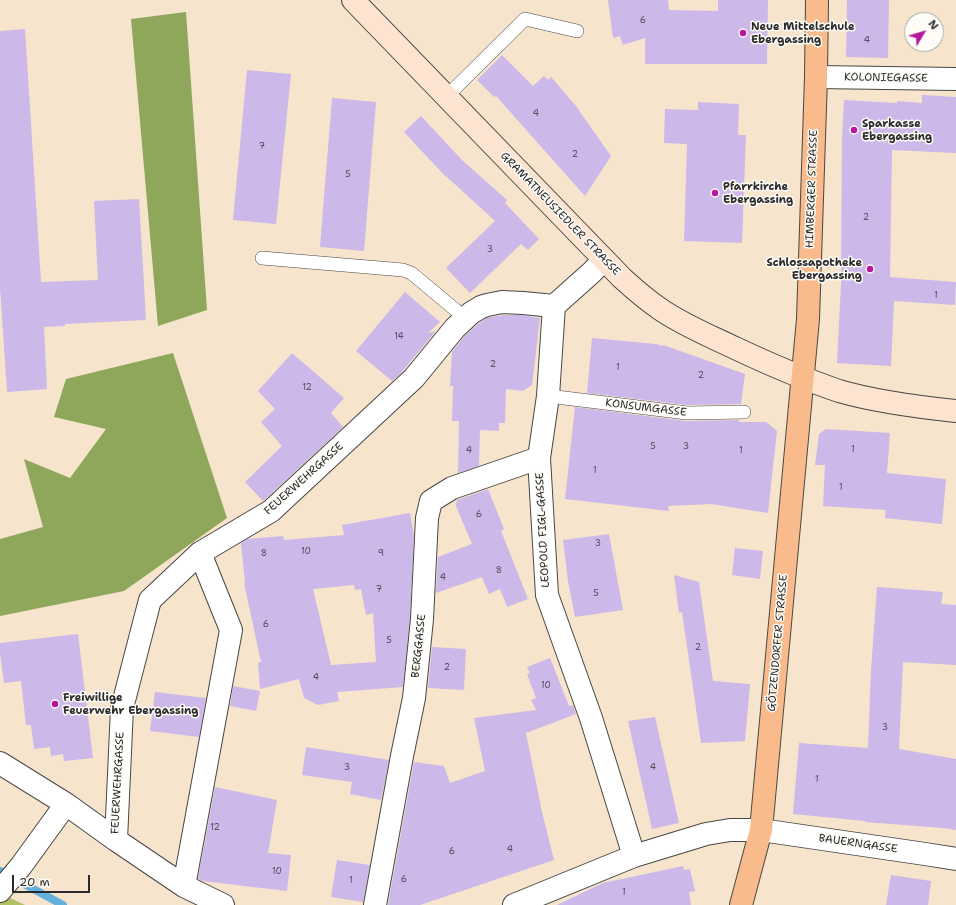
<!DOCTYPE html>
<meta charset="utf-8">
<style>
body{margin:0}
#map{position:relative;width:956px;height:905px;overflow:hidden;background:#f6e4cd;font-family:"Shantell Sans",sans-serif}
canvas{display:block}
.north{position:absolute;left:904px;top:12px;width:40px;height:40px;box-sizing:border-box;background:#fdfcf7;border:1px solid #a9a8a5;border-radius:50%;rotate:52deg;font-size:11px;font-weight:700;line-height:16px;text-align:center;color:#2b2b2b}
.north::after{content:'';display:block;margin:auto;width:14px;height:18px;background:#b5179e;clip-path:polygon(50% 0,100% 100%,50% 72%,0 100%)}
.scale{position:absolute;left:12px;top:875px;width:78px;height:18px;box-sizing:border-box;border:2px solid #2b2b2b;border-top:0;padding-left:5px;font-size:12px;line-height:14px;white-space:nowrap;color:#2b2b2b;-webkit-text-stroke:3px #fdfcf7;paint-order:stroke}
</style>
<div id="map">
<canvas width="956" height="905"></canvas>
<div class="north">N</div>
<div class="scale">20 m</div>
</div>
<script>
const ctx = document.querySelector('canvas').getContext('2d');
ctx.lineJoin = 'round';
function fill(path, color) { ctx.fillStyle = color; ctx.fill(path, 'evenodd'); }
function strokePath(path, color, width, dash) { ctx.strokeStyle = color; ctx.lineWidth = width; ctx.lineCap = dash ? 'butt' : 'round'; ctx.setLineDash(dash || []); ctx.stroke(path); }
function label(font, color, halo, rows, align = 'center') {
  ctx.font = font + ' "Shantell Sans",sans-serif'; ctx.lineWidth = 3; ctx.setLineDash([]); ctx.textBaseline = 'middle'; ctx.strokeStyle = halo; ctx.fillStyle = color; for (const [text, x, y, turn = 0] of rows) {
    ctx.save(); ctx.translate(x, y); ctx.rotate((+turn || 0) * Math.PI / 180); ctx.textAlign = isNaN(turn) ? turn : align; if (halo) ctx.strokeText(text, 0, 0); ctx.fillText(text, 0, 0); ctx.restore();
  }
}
const green = new Path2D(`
 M 0,893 L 25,905 L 0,905 Z`);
const forest = new Path2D(`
 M 186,12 L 207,310 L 158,326 L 131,19 Z
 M 173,353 L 227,518 L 124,591 L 0,616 L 0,539 L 43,527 L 24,459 L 70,478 L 106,429 L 54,417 L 66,379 Z`);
const stream = new Path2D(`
 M 0,871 L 63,905`);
const building = new Path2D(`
 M 608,0 L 668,0 L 669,10 L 718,11 L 718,0 L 768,0 L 767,64 L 645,64 L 645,38 L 623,45 L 620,36 L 613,38 Z
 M 847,0 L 889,0 L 888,58 L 846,57 Z
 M 25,29 L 41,282 L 98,280 L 94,201 L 139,199 L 146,320 L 65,324 L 65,326 L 44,327 L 47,389 L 7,392 L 0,287 L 0,31 Z
 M 502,55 L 533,86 L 544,76 L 548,80 L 551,77 L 576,106 L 611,156 L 585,196 L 496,96 L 494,97 L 477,80 Z
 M 247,70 L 291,74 L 276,224 L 233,220 Z
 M 922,95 L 956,97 L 956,153 L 892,150 L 890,277 L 956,282 L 955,305 L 894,301 L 891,366 L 837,363 L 841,284 L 842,139 L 844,100 L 897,103 L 897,101 L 922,103 Z
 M 332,98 L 376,102 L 364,251 L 320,247 Z
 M 698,102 L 739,104 L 738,135 L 746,135 L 742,243 L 684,241 L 687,144 L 664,143 L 665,109 L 698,110 Z
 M 421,116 L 462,160 L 507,200 L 505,203 L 539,239 L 528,250 L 521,244 L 470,293 L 446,268 L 495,221 L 447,177 L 446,177 L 404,132 Z
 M 405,292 L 440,322 L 428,333 L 436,331 L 399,375 L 392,381 L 356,351 Z
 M 503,315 L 522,315 L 540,318 L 532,385 L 523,391 L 506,389 L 505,423 L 499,423 L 499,431 L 480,430 L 479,466 L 458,473 L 459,421 L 452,421 L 453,386 L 450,386 L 452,352 L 464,337 L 479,323 L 486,318 Z
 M 592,338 L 656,344 L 663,346 L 663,345 L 745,374 L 741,404 L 687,405 L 587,393 Z
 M 292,353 L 344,398 L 331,413 L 343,427 L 263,501 L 245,482 L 282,446 L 261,422 L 275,409 L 258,391 Z
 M 575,407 L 686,421 L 739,420 L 739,422 L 766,422 L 777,431 L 768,513 L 711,504 L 668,506 L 669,511 L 565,499 Z
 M 826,429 L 890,433 L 887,473 L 946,479 L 942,524 L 885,518 L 886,510 L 823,506 L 825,465 L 815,465 L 819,434 Z
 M 488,489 L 504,529 L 501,531 L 528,599 L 507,607 L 500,589 L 489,594 L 482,577 L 436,593 L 438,557 L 472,544 L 456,506 L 457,500 Z
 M 410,513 L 414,536 L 410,618 L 403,687 L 337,692 L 339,701 L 318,705 L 304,698 L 299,679 L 260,689 L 258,663 L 261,662 L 244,583 L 245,583 L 241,543 L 247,539 L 283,536 L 284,540 L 344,535 L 342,525 ZM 354,585 L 355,590 L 361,589 L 366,615 L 373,613 L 376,662 L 331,665 L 313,589 Z
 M 609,534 L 623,610 L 575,617 L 568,581 L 563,540 Z
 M 735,548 L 763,551 L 760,579 L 732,575 Z
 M 674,575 L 699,582 L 713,681 L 750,684 L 745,741 L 701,743 L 682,612 L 679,613 Z
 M 877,587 L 943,592 L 941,604 L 956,605 L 956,665 L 903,662 L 899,749 L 956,759 L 956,830 L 943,828 L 865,822 L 865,821 L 793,814 L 799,743 L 868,748 L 871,670 Z
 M 78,634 L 93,758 L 64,761 L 63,754 L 51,756 L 50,747 L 34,749 L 31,725 L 26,725 L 21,681 L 4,683 L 0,653 L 0,643 Z
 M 432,647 L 466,649 L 464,690 L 428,688 Z
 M 550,658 L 569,706 L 573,705 L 576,714 L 526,733 L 542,812 L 554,860 L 420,905 L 388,905 L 414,762 L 444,766 L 450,783 L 485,771 L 474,718 L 536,710 L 531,700 L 536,698 L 527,674 L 530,673 L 527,667 Z
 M 233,686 L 260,691 L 256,711 L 230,706 Z
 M 155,692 L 206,698 L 199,737 L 150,731 Z
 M 655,717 L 679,823 L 652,829 L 628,721 Z
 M 306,747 L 389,760 L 381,800 L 350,794 L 352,782 L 302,775 Z
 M 215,787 L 277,800 L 268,853 L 291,855 L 287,891 L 202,881 L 198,879 Z
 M 337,860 L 370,865 L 363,902 L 331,897 Z
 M 683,866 L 684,870 L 690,869 L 695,891 L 689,892 L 691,905 L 557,905 L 603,883 Z
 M 891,875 L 931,881 L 928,905 L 886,905 Z`);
const service = new Path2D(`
 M 446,97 L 525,19 L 577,31
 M 262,258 L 403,270 L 411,273 L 415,276 L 465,318
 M 548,396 L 687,413 L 744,412`);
const minor = new Path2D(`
 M 816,77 L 956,79
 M 604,260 L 591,273 L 554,306 L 548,396 L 539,458 L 547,595 L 591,718 L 634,856
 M 0,763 L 66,804 L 116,840 L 184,886 L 223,905
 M 116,840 L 122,708 L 150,600 L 200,553 L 271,511 L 414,378 L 455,328 L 471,313 L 481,307 L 487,305 L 502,302 L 523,303 L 554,306
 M 184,886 L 231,630 L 200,553
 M 0,891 L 21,866 L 66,804
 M 375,905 L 402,756 L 414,698 L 422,619 L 427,518 L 431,501 L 452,488 L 539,458
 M 514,905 L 634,856 L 706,834 L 730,830 L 761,830 L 925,854 L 956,859`);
const secondary = new Path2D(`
 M 353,0 L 622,278 C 634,289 647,300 660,309 C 683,325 710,336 735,348 C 769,364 804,379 839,391 C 877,402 917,407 956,411`);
const primary = new Path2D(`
 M 741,905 L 761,830 L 808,319 L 816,77 L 817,0`);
const markers = [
 [743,33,4,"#b5179e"],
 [854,130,4,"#b5179e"],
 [715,193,4,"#b5179e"],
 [870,269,4,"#b5179e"],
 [55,704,4,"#b5179e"]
];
const numberNames = [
 ["6",643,21],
 ["4",867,41],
 ["4",536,114],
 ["7",262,147],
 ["2",575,155],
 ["5",348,175],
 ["2",866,218],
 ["3",490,250],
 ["1",936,296],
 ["14",399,337],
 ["2",493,365],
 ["1",618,368],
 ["2",701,376],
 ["12",307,388],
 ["5",653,447],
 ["3",686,447],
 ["1",853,450],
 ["4",469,451],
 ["1",741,451],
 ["1",595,471],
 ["1",841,488],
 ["6",479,515],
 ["3",598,544],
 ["10",306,552],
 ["8",264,554],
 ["9",381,554],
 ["8",499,571],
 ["4",443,578],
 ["7",379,590],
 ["5",596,594],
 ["6",266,625],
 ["5",389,641],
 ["2",698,648],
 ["2",447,668],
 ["4",316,678],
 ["10",546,686],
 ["3",885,728],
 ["3",347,768],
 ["4",653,768],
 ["1",817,780],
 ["12",215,828],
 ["4",510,850],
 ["6",452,852],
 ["10",277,872],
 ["6",404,880],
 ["1",351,881],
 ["1",624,893]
];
const poiNames = [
 ["Neue Mittelschule",751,27],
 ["Ebergassing",751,40],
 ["Sparkasse",862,124],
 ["Ebergassing",862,137],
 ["Pfarrkirche",723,187],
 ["Ebergassing",723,200],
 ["Schlossapotheke",862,263,"right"],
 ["Ebergassing",862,276,"right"],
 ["Freiwillige",63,698],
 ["Feuerwehr Ebergassing",63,711]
];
const streetNames = [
 ["KOLONIEGASSE",886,78,1],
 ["HIMBERGER STRASSE",812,189,-88],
 ["GRAMATNEUSIEDLER STRASSE",560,214,46],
 ["KONSUMGASSE",646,408,7],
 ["FEUERWEHRGASSE",304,479,-42],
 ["LEOPOLD FIGL-GASSE",543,530,-93],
 ["GÖTZENDORFER STRASSE",778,643,-85],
 ["BERGGASSE",419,646,-84],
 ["FEUERWEHRGASSE",118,783,-87],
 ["BAUERNGASSE",858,844,8]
];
fill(green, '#b3c164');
fill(forest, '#8ea75a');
strokePath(stream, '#62b2dd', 8);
fill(building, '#ccb8e9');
strokePath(service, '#494743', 14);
strokePath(minor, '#494743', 24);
strokePath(secondary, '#494743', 24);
strokePath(primary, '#494743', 24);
strokePath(service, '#fff', 13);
strokePath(minor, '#fff', 22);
strokePath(secondary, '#fde4d1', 22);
strokePath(primary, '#fabb8c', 22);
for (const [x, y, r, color] of markers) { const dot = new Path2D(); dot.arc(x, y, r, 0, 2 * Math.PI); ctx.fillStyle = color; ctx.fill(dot); strokePath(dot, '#fdfcf7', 1.5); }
label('9px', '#534e5a', null, numberNames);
label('bold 11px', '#2b2b2b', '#fdfcf7', poiNames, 'left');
label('11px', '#2b2b2b', '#fdfcf7', streetNames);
</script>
